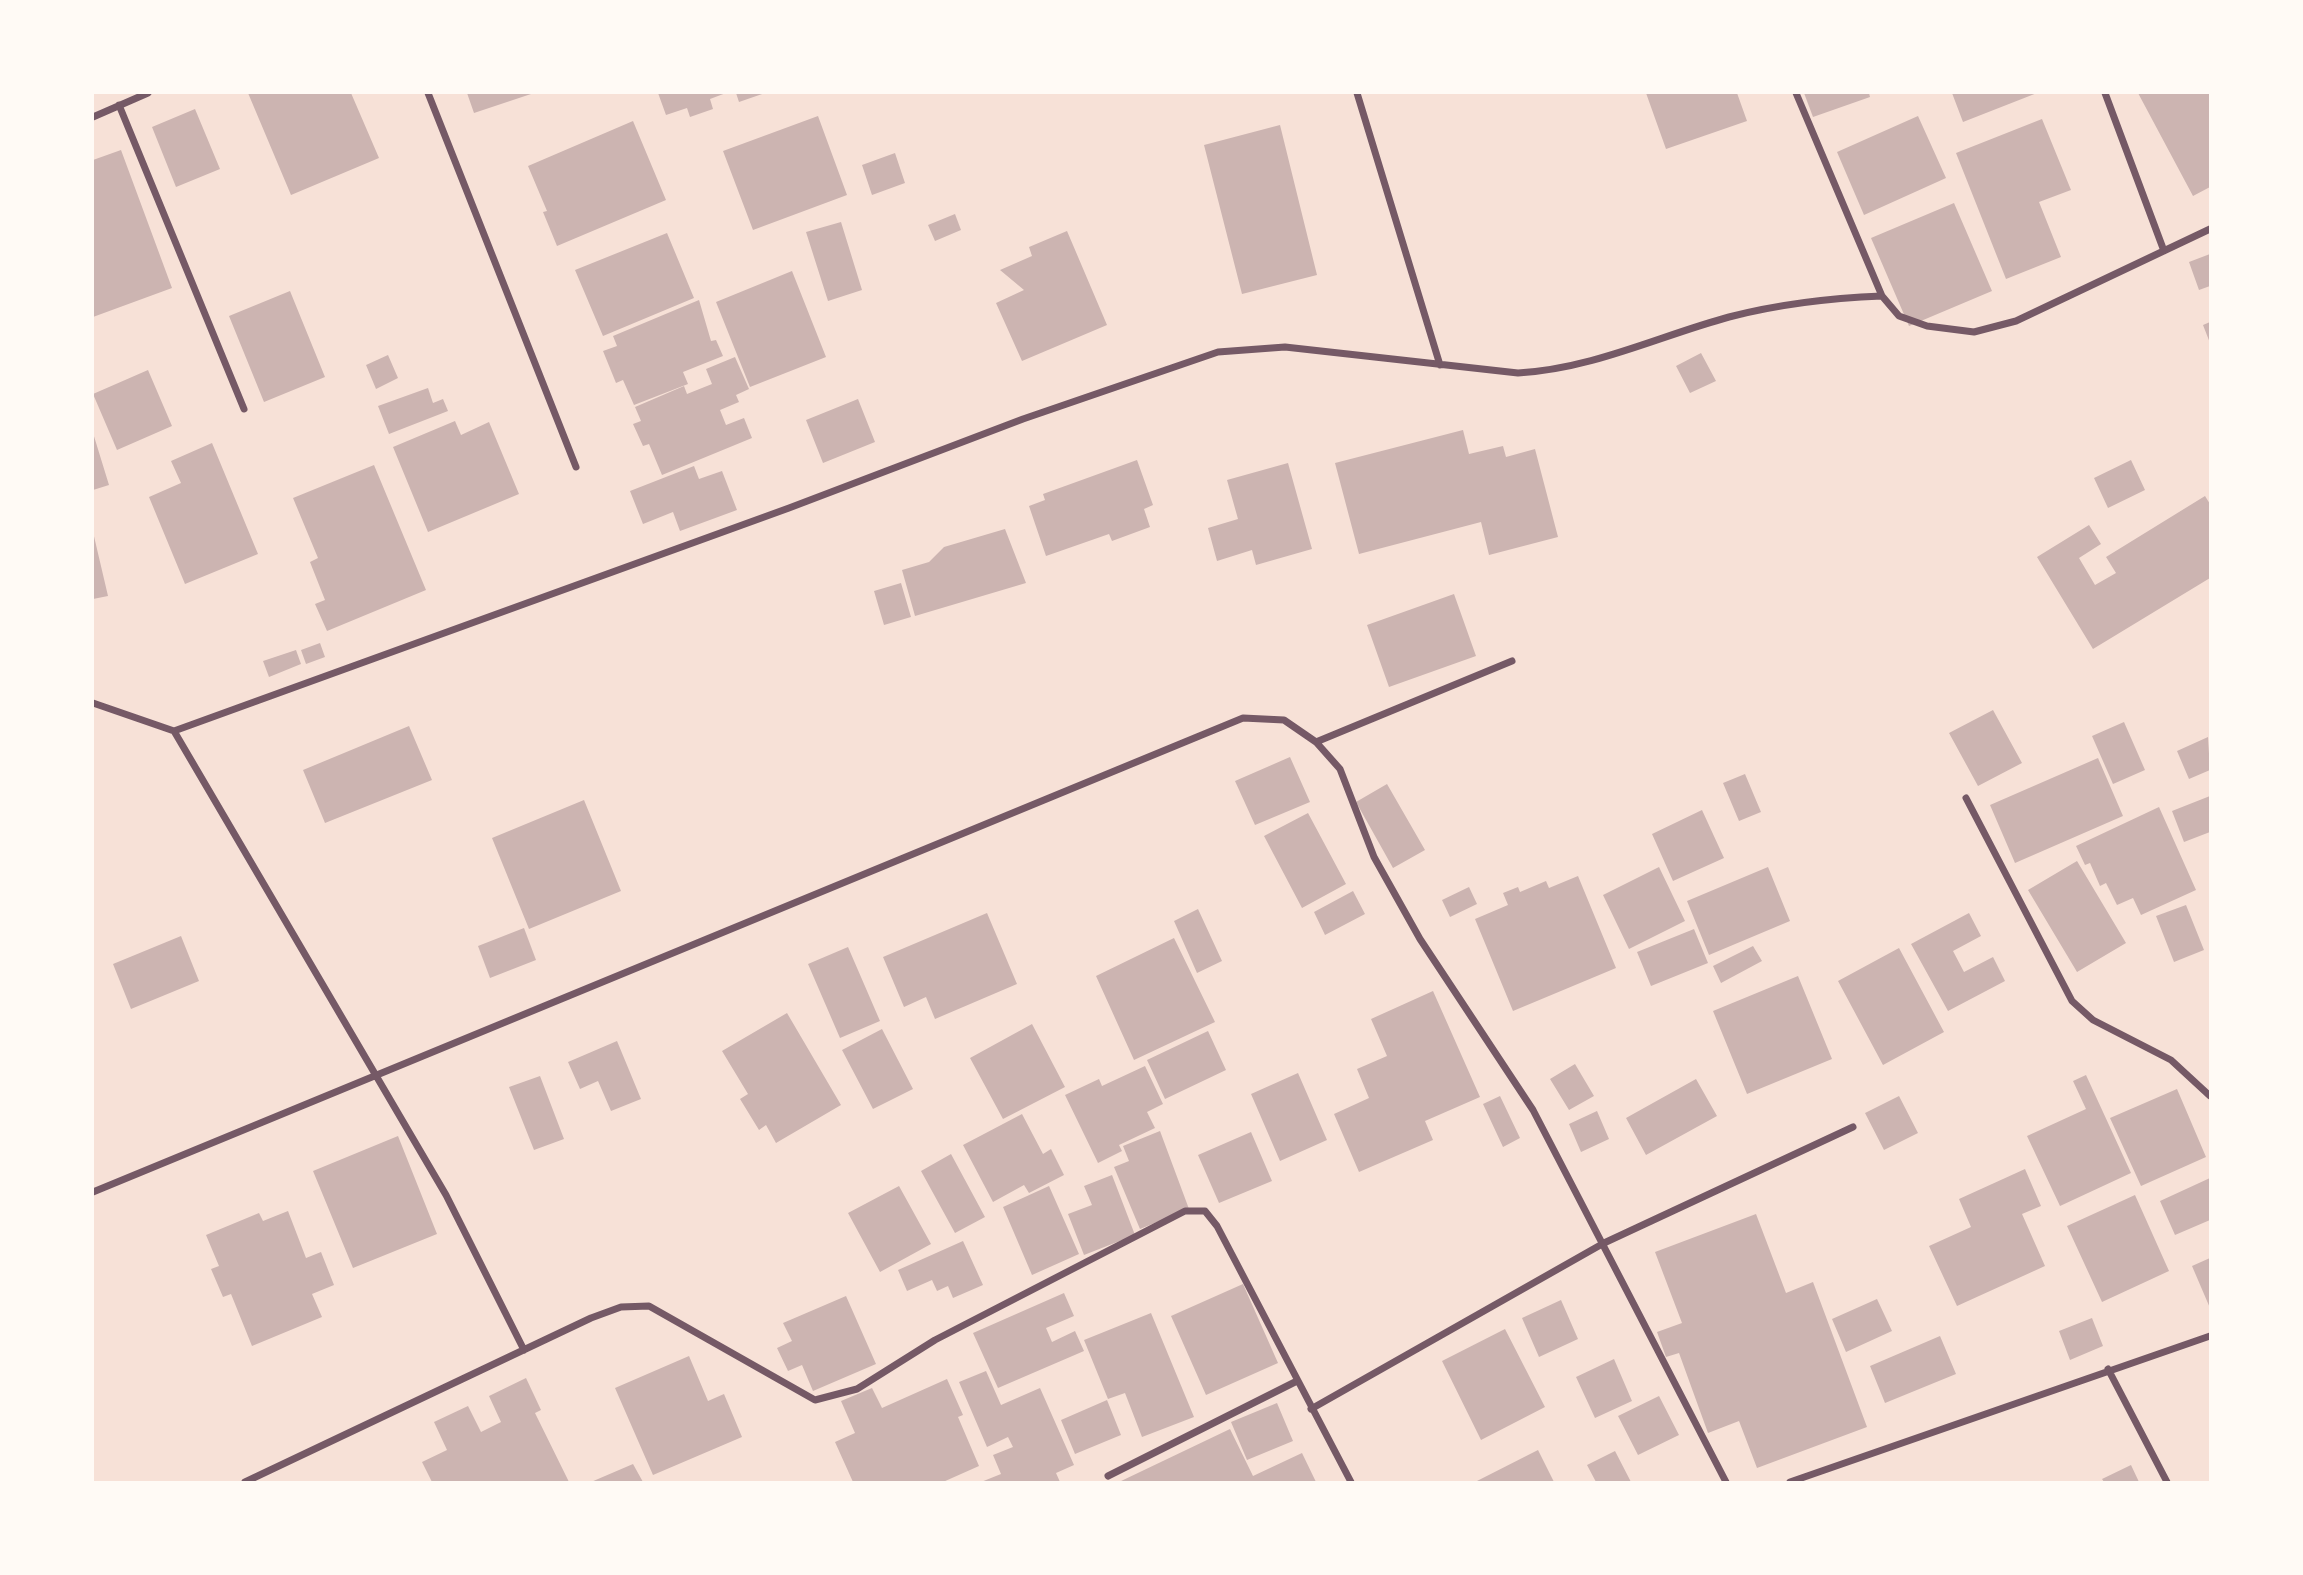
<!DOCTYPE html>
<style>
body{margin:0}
#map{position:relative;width:2303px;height:1575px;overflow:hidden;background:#f7e1d7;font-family:Jost,sans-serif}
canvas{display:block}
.frame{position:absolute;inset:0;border:94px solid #fffaf5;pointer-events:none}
</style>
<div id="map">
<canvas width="2303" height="1575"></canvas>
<div class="frame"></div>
</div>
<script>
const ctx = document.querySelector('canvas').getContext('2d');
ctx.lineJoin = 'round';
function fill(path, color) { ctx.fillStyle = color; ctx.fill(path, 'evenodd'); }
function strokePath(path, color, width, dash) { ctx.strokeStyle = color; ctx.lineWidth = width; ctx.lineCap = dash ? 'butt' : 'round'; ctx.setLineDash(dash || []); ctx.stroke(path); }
const building = new Path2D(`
 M 248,93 L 351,93 L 379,158 L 291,195 Z
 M 467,93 L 534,93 L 474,113 Z
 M 658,93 L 726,93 L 710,99 L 713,109 L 690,117 L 687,108 L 666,115 Z
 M 736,93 L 765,93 L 739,102 Z
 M 1646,93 L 1737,93 L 1747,121 L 1666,149 Z
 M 1804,93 L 1869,93 L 1870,97 L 1813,117 Z
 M 1952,93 L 2037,93 L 1963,122 Z
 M 2138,93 L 2210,93 L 2210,187 L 2193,196 Z
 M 195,109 L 220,169 L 176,187 L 152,127 Z
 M 818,116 L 847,195 L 753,230 L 723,151 Z
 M 1918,116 L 1946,178 L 1864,215 L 1837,152 Z
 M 2042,119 L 2071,190 L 2039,202 L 2061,257 L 2006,279 L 1956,153 Z
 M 633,121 L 666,200 L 557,246 L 543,212 L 547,211 L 528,166 Z
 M 1280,125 L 1317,275 L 1242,294 L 1204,145 Z
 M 121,150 L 172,288 L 93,317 L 93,160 Z
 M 895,153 L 905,183 L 872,195 L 862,165 Z
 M 1954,203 L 1992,291 L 1909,326 L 1871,238 Z
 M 955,214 L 961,230 L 935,241 L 928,225 Z
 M 841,222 L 862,290 L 828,301 L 806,232 Z
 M 1067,231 L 1107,325 L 1022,361 L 996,303 L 1024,290 L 1000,270 L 1032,256 L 1029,247 Z
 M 667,233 L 694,298 L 603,336 L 575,270 Z
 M 2210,254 L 2210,286 L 2199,290 L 2189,262 Z
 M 792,271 L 826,357 L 750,387 L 716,302 Z
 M 290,291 L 325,377 L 264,402 L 229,316 Z
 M 699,300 L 711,341 L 716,340 L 723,356 L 683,372 L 688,384 L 634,405 L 623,380 L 616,383 L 603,351 L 617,346 L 613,336 Z
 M 2210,322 L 2210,343 L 2203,325 Z
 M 1701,353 L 1716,381 L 1690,393 L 1676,366 Z
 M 388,355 L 398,378 L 376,389 L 366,365 Z
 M 735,357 L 749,389 L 736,395 L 739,402 L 720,410 L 726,425 L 744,418 L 752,438 L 662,475 L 649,444 L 643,446 L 633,424 L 641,421 L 635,407 L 684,386 L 687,394 L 712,384 L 706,369 Z
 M 148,370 L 172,426 L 117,450 L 93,394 Z
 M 428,388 L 433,403 L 443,399 L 448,411 L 389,434 L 378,406 Z
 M 858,399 L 875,442 L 823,463 L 806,420 Z
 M 455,421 L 461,435 L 489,422 L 519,494 L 428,532 L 393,447 Z
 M 1463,430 L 1469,454 L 1503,446 L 1506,457 L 1535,449 L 1558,537 L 1489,555 L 1481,522 L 1359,554 L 1335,463 Z
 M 93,433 L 109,485 L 93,490 Z
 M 212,443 L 258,554 L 185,584 L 149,497 L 181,483 L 171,461 Z
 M 1137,460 L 1153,505 L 1144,509 L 1150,527 L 1112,541 L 1109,534 L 1046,556 L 1029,506 L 1045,500 L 1043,494 Z
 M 2131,460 L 2145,490 L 2108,508 L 2094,478 Z
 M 1288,463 L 1312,549 L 1256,565 L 1252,550 L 1217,561 L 1208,528 L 1238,519 L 1227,480 Z
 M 374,465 L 426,590 L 327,631 L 315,604 L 325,600 L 310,562 L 318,558 L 293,498 Z
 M 694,466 L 699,479 L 722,471 L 737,510 L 680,531 L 673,512 L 643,524 L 630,491 Z
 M 2205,496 L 2210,504 L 2210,578 L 2093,649 L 2037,557 L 2089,525 L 2101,544 L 2079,558 L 2095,585 L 2116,573 L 2106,557 Z
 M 1005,529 L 1026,583 L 915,616 L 902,570 L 929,562 L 944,547 Z
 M 93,532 L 108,596 L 93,599 Z
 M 901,583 L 911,617 L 884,625 L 874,591 Z
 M 1454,594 L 1476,656 L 1389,687 L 1367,625 Z
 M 320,643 L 325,657 L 306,664 L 301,650 Z
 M 296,650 L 301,664 L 269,677 L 263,661 Z
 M 1993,710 L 2022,763 L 1978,786 L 1949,733 Z
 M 2124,722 L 2145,770 L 2113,784 L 2092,736 Z
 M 409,726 L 432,780 L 325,823 L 303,770 Z
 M 2208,737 L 2210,770 L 2189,779 L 2177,751 Z
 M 1290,757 L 1310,802 L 1255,825 L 1235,781 Z
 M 2098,758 L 2123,816 L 2015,863 L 1990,805 Z
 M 1745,774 L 1761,812 L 1739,821 L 1723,783 Z
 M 1387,784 L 1425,850 L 1393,868 L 1356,802 Z
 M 2210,796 L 2210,832 L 2184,842 L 2172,811 Z
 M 584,800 L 621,891 L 529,929 L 492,838 Z
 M 2159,807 L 2196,890 L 2141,915 L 2133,898 L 2117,905 L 2106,883 L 2100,886 L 2090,863 L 2085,865 L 2076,846 Z
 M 1702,810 L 1724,858 L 1673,881 L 1652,834 Z
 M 1308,813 L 1346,884 L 1302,908 L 1264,836 Z
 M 2077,861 L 2126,943 L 2077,972 L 2028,890 Z
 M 1659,867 L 1685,921 L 1629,949 L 1603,895 Z
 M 1768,867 L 1790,921 L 1709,955 L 1687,901 Z
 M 1578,876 L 1616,968 L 1513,1011 L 1475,919 L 1508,905 L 1503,893 L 1518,887 L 1520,892 L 1546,881 L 1549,888 Z
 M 1469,887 L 1477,904 L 1450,917 L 1442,900 Z
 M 1353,891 L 1365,914 L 1325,935 L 1314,912 Z
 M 2186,905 L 2204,950 L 2174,962 L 2156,916 Z
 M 1198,909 L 1222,961 L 1197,973 L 1174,921 Z
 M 987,913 L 1017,984 L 935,1019 L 926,997 L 904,1007 L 883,957 Z
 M 1969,913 L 1981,936 L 1953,951 L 1964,972 L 1993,957 L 2005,981 L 1948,1011 L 1911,944 Z
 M 524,928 L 536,960 L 490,978 L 478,946 Z
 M 1694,929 L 1708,963 L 1651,986 L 1637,952 Z
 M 181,936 L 199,981 L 131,1009 L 113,964 Z
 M 1174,938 L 1215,1022 L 1134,1060 L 1096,976 Z
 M 1753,946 L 1762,961 L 1721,983 L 1713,966 Z
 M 848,947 L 880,1021 L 840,1038 L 808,964 Z
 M 1899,948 L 1944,1032 L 1883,1065 L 1838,981 Z
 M 1798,976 L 1832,1059 L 1747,1094 L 1713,1011 Z
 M 1433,991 L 1480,1097 L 1425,1121 L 1433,1140 L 1359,1172 L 1334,1114 L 1369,1098 L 1357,1069 L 1387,1056 L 1371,1019 Z
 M 787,1013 L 841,1105 L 776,1143 L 766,1125 L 759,1130 L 740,1099 L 748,1094 L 722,1051 Z
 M 1032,1024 L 1065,1087 L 1003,1119 L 970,1058 Z
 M 882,1029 L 913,1089 L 873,1109 L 842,1050 Z
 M 1208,1031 L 1226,1070 L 1165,1099 L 1147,1060 Z
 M 617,1041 L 641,1099 L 611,1111 L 598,1081 L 580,1089 L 568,1062 Z
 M 1575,1064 L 1594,1096 L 1569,1110 L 1550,1079 Z
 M 1145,1066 L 1163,1104 L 1147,1112 L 1155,1128 L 1119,1145 L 1122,1151 L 1098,1163 L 1065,1095 L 1099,1079 L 1102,1086 Z
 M 1298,1073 L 1327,1140 L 1280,1161 L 1251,1094 Z
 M 2086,1075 L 2131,1173 L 2060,1206 L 2027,1136 L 2086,1109 L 2073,1081 Z
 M 540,1076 L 564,1139 L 534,1150 L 509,1087 Z
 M 1696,1079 L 1717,1116 L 1646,1155 L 1626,1118 Z
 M 2177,1089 L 2206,1157 L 2141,1186 L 2110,1118 Z
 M 1500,1096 L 1520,1138 L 1503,1147 L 1483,1104 Z
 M 1899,1096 L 1918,1133 L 1884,1150 L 1865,1113 Z
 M 1597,1111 L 1609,1139 L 1581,1152 L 1569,1124 Z
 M 1022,1114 L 1043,1154 L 1051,1149 L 1064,1175 L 1029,1193 L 1024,1185 L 993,1202 L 963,1145 Z
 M 1160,1131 L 1189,1209 L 1140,1229 L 1114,1167 L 1129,1161 L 1123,1146 Z
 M 1251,1132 L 1272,1181 L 1219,1203 L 1198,1155 Z
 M 398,1136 L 437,1234 L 353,1268 L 313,1171 Z
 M 951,1154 L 985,1217 L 955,1233 L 921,1171 Z
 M 2025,1169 L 2041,1206 L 2022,1214 L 2045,1266 L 1957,1306 L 1929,1246 L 1971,1227 L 1959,1199 Z
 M 1112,1175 L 1135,1235 L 1084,1255 L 1068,1214 L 1092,1205 L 1084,1186 Z
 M 2210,1178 L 2210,1220 L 2175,1235 L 2160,1201 Z
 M 899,1186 L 931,1244 L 880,1272 L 848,1213 Z
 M 1049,1186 L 1079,1254 L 1032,1275 L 1003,1207 Z
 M 2135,1195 L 2169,1271 L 2102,1302 L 2067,1226 Z
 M 288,1211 L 306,1258 L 321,1252 L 334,1285 L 312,1294 L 322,1317 L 252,1346 L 231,1294 L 223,1297 L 211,1269 L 219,1266 L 206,1235 L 259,1213 L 263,1221 Z
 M 1756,1214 L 1786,1293 L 1813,1282 L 1867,1427 L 1757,1468 L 1739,1421 L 1708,1433 L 1679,1353 L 1666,1357 L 1657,1332 L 1682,1323 L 1655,1252 Z
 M 963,1241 L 983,1285 L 953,1298 L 948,1286 L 937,1291 L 932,1280 L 907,1291 L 898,1270 Z
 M 2210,1258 L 2210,1308 L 2192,1266 Z
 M 1243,1284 L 1278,1363 L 1206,1395 L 1171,1316 Z
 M 1064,1293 L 1074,1316 L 1046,1328 L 1052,1342 L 1075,1331 L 1084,1351 L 998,1388 L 973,1333 Z
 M 846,1296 L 876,1364 L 813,1391 L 802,1365 L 788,1371 L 777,1348 L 792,1341 L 783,1323 Z
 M 1877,1299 L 1892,1331 L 1846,1352 L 1832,1319 Z
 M 1561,1300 L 1578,1339 L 1539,1357 L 1522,1318 Z
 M 1151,1313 L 1194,1417 L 1142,1437 L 1125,1393 L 1108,1399 L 1084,1340 Z
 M 2092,1318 L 2103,1346 L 2070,1360 L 2059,1331 Z
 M 1505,1329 L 1545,1407 L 1481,1440 L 1442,1361 Z
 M 1940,1336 L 1956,1374 L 1885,1403 L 1870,1366 Z
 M 689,1356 L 708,1401 L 724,1394 L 742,1437 L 653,1475 L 615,1388 Z
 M 1614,1359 L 1632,1401 L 1595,1418 L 1576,1377 Z
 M 986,1371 L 1001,1405 L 1040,1388 L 1074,1465 L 1056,1473 L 1060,1482 L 981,1482 L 1001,1474 L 993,1455 L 1013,1447 L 1008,1437 L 987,1447 L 959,1382 Z
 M 526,1378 L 541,1410 L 535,1413 L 569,1482 L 432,1482 L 422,1462 L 447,1450 L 434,1422 L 468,1406 L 481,1432 L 501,1422 L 489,1396 Z
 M 947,1379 L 963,1415 L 958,1417 L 979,1466 L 943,1482 L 853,1482 L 835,1442 L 855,1433 L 841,1401 L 872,1388 L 882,1408 Z
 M 1659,1396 L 1679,1435 L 1638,1455 L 1618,1416 Z
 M 1107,1400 L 1121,1435 L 1075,1454 L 1061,1420 Z
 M 1277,1403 L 1293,1441 L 1247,1460 L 1231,1422 Z
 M 1230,1429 L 1253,1476 L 1302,1453 L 1316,1482 L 1119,1482 Z
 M 1538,1450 L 1554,1482 L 1475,1482 Z
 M 1615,1451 L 1631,1482 L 1596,1482 L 1587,1465 Z
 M 633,1464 L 643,1482 L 591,1482 Z
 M 2131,1465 L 2139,1482 L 2104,1482 L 2102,1479 Z`);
const minor = new Path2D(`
 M 428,93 L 576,467
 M 1357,93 L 1440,365
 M 1796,93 L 1882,296 L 1899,316 L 1927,326 L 1974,332 L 2016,321 L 2210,229
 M 2105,93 L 2164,251
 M 119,105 L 244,409
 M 93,117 L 148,93
 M 93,703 L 174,731
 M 1316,742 L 1512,661
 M 1966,798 L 2072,1001 L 2093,1020 L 2171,1060 L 2210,1096
 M 93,1192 L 1243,718 L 1284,720 L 1316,742 L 1340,769 L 1374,857 L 1420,939 L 1533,1110 L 1726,1482
 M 524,1350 L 446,1195 L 174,731 L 789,508 L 1023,419 L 1218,352 L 1285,347 L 1518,373 C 1592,369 1659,336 1729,317 C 1779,304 1830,298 1882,296
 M 2108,1369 L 2167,1482
 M 1311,1409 L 1604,1243 L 1853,1127
 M 1108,1476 L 1297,1381
 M 245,1482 L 591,1318 L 621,1307 L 649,1306 L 815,1400 L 857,1389 L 935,1340 L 1185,1211 L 1205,1211 L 1217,1226 L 1351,1482
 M 1790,1482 L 2210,1336`);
fill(building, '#ccb4b1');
strokePath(minor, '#755966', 7);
</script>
